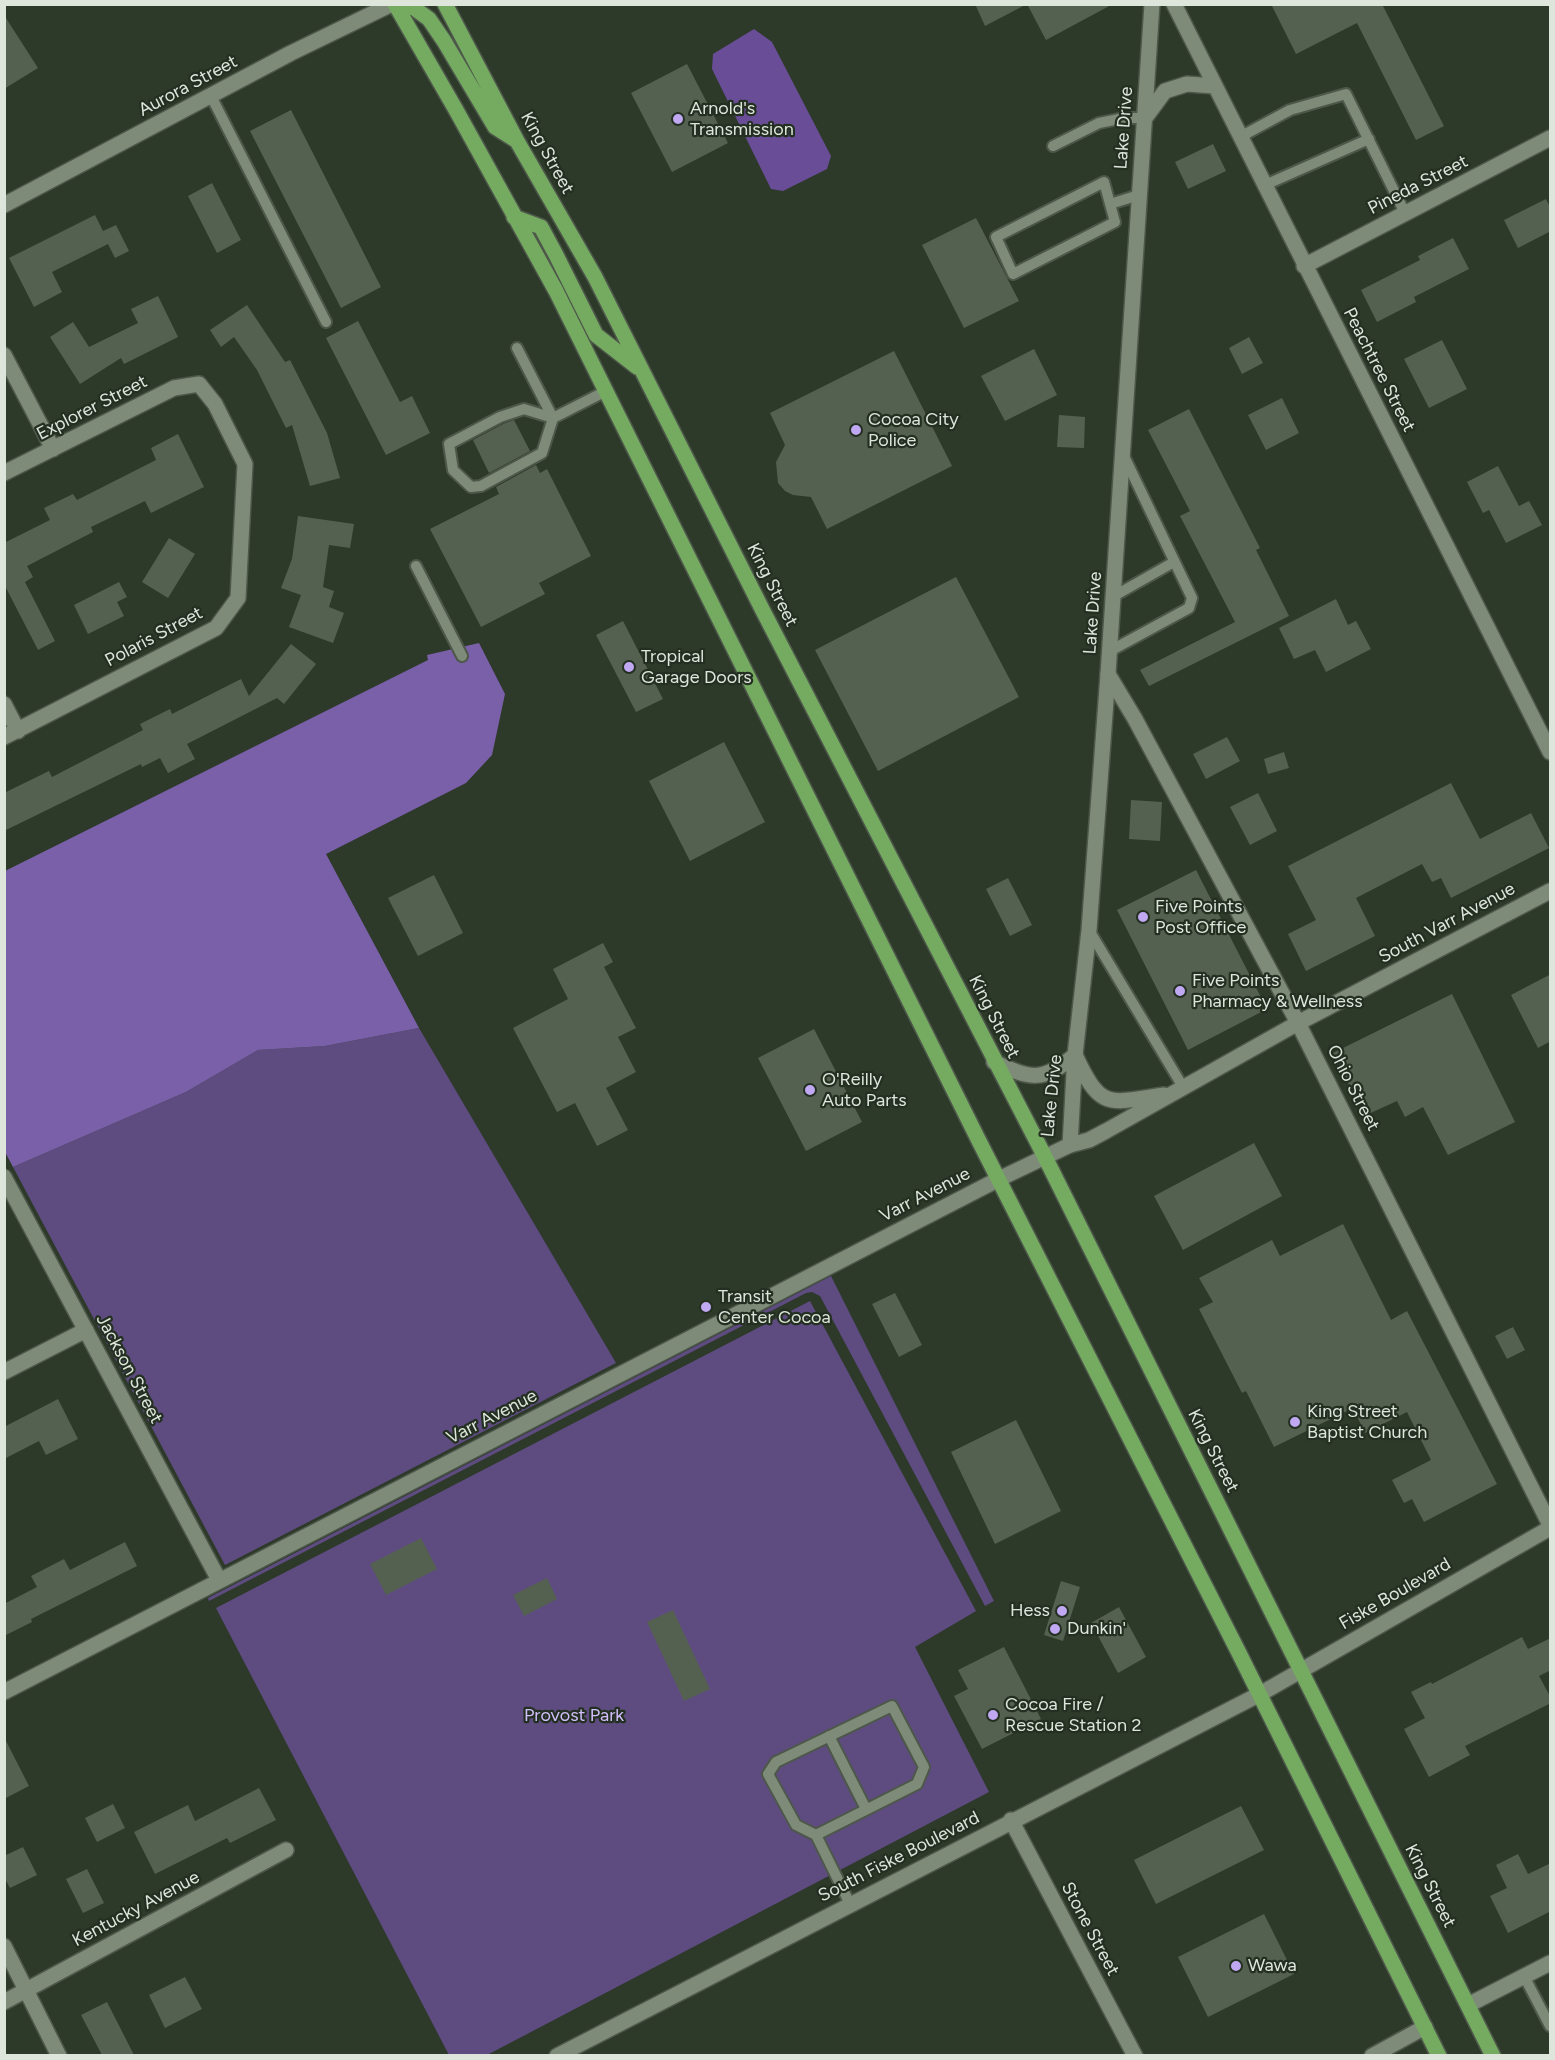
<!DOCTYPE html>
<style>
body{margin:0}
#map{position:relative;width:1555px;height:2060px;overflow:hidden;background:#2d3929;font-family:Figtree,sans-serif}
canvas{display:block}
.frame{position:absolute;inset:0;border:6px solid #dee5db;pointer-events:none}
</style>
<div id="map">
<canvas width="1555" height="2060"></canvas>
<div class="frame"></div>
</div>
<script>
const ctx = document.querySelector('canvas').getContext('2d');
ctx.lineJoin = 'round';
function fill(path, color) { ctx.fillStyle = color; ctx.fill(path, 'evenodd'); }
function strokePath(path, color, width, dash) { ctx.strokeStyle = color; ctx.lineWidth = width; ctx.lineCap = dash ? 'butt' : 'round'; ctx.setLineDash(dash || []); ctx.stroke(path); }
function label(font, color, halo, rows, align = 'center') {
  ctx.font = font + ' Figtree,sans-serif'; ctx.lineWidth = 4.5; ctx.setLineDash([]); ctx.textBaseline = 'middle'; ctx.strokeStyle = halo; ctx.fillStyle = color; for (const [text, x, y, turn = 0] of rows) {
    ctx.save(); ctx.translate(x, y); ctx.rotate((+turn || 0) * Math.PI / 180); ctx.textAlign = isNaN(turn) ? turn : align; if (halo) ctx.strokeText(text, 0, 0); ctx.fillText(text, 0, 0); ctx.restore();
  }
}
const green = new Path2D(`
 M 419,1028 L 616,1363 L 225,1565 L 13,1167 L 186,1092 L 258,1050 L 325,1046 Z
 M 831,1276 L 994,1601 L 985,1606 L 820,1296 L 812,1292 L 806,1293 L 209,1601 L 208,1598 Z
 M 810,1301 L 976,1611 L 915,1647 L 989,1792 L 487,2055 L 449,2055 L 216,1608 Z`);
const forest = new Path2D(`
 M 479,643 L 505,694 L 492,755 L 466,783 L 326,854 L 419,1028 L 325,1046 L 258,1050 L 186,1092 L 13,1167 L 5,1152 L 5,871 L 428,660 L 427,655 Z`);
const water = new Path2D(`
 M 754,29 L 772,42 L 831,156 L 827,169 L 783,191 L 771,189 L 712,69 L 713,54 Z`);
const building = new Path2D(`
 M 975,4 L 1027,4 L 985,26 Z
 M 1027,4 L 1113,4 L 1046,40 Z
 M 1271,4 L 1382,4 L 1444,126 L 1416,140 L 1357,23 L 1296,54 Z
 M 4,15 L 38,68 L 4,89 Z
 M 687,64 L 728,143 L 672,172 L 631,93 Z
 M 291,110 L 381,287 L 341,308 L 250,131 Z
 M 1213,144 L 1226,171 L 1188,189 L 1175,162 Z
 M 212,183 L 241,240 L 217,253 L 188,196 Z
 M 1546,199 L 1551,209 L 1551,231 L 1518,248 L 1504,220 Z
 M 95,215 L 103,231 L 116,225 L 129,251 L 115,258 L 108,244 L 52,272 L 62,292 L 34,307 L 9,258 Z
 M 976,218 L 1019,301 L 964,328 L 922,245 Z
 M 1453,238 L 1469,269 L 1414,297 L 1416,302 L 1377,322 L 1361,290 L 1420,260 L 1418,256 Z
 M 158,296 L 178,337 L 124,364 L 121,358 L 80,384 L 50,337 L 73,322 L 89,347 L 138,323 L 131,309 Z
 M 247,305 L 285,362 L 290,360 L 327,433 L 340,478 L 310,486 L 292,425 L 286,428 L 257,370 L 234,337 L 221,347 L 210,330 Z
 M 358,321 L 400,402 L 412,396 L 430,433 L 386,455 L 326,338 Z
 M 1249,337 L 1263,363 L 1242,374 L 1229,348 Z
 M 1442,340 L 1467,389 L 1429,408 L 1404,359 Z
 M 1034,349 L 1057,395 L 1005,421 L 981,376 Z
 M 894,351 L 952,466 L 827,529 L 811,497 L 793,495 L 785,491 L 778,483 L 776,462 L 785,445 L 770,413 Z
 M 1282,398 L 1299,433 L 1266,450 L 1248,415 Z
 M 1189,409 L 1260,548 L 1256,550 L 1289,616 L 1149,686 L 1140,670 L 1235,622 L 1180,516 L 1190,511 L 1148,430 Z
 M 1059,415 L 1085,417 L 1084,448 L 1057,447 Z
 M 514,420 L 530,451 L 489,473 L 473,440 L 503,424 Z
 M 178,434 L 204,487 L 151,513 L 145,501 L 91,527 L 93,532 L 27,566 L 33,577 L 25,582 L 55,641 L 38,650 L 4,584 L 4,543 L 50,520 L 44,508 L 73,494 L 77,500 L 156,460 L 151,448 Z
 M 536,465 L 540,473 L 547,469 L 591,556 L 539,583 L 545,594 L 481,627 L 430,529 L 499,494 L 496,487 Z
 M 1498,466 L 1519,506 L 1529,501 L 1542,525 L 1506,543 L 1489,510 L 1483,513 L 1467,482 Z
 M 298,516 L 354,524 L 350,548 L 329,545 L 323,587 L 334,591 L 329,607 L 344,613 L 333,643 L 289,627 L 301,595 L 281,588 L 292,559 Z
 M 169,538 L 195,554 L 168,598 L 142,582 Z
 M 956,577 L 1019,697 L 878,771 L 815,650 Z
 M 119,582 L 127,597 L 117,602 L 124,616 L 88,634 L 74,605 Z
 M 1336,599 L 1348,625 L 1356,621 L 1371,649 L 1326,672 L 1315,650 L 1294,659 L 1279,628 Z
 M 623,621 L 663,699 L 636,712 L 596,635 Z
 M 291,644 L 316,664 L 284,704 L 277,698 L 187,744 L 195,759 L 168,773 L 160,758 L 142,767 L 141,764 L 4,831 L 4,793 L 49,771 L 52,777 L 143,730 L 140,724 L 170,709 L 172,714 L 241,679 L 249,696 Z
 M 1227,737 L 1240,761 L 1206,779 L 1193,754 Z
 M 724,742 L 765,822 L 690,861 L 649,781 Z
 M 1284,752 L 1289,768 L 1268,774 L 1264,759 Z
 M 1451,783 L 1480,839 L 1531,813 L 1549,848 L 1451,898 L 1441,878 L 1432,882 L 1422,864 L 1356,898 L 1375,936 L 1306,971 L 1288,934 L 1316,920 L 1288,866 Z
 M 1258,793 L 1277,831 L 1250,845 L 1230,807 Z
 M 1131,800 L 1162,802 L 1160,841 L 1129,839 Z
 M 1196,870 L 1267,1009 L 1188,1050 L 1117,910 Z
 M 434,875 L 463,933 L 418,956 L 388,898 Z
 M 1008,878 L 1032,925 L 1010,936 L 986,889 Z
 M 603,943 L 613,962 L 604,967 L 636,1028 L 618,1037 L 636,1072 L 606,1088 L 628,1130 L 597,1146 L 575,1103 L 557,1112 L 513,1028 L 568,999 L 553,969 Z
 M 1551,974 L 1551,1041 L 1538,1048 L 1511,995 Z
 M 1452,994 L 1515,1122 L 1448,1155 L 1423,1107 L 1405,1117 L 1397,1101 L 1364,1116 L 1333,1053 Z
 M 814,1029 L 862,1122 L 806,1151 L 758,1058 Z
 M 1254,1143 L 1282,1196 L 1183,1250 L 1154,1196 Z
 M 1343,1224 L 1391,1320 L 1407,1311 L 1497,1484 L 1424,1522 L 1412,1499 L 1404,1503 L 1392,1480 L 1431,1460 L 1407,1412 L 1365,1433 L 1353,1408 L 1274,1447 L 1246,1391 L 1242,1393 L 1199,1309 L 1213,1302 L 1199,1278 L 1272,1240 L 1280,1256 Z
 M 895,1293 L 922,1345 L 899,1357 L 872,1304 Z
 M 1513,1327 L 1525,1350 L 1507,1359 L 1495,1336 Z
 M 58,1399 L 78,1439 L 46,1455 L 39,1441 L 4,1459 L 4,1427 Z
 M 1016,1420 L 1061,1511 L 995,1544 L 951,1452 Z
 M 421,1538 L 437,1569 L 386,1595 L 370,1564 Z
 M 125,1542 L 137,1566 L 31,1619 L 32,1622 L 4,1636 L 4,1604 L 37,1587 L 31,1576 L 64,1559 L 70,1570 Z
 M 547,1578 L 557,1599 L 524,1616 L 513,1595 Z
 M 1061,1581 L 1080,1587 L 1063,1641 L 1044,1635 Z
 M 1119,1607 L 1146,1657 L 1118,1673 L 1091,1623 Z
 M 673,1610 L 710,1689 L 684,1701 L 647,1622 Z
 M 1522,1637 L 1528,1649 L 1551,1638 L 1551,1670 L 1539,1676 L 1551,1698 L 1551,1703 L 1465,1746 L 1470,1755 L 1429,1777 L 1404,1729 L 1425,1718 L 1411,1692 L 1431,1682 L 1432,1684 Z
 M 1004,1647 L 1041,1719 L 982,1749 L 954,1696 L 968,1689 L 958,1670 Z
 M 4,1737 L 29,1786 L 4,1799 Z
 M 259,1788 L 276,1820 L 230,1843 L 227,1838 L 155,1874 L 134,1832 L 188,1805 L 195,1821 Z
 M 113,1804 L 125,1828 L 97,1842 L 85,1818 Z
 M 1241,1806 L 1264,1850 L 1156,1904 L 1134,1860 Z
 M 23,1847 L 37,1875 L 10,1888 L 4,1877 L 4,1856 Z
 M 1518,1854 L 1528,1874 L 1551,1863 L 1551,1911 L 1508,1933 L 1490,1896 L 1507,1888 L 1496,1865 Z
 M 87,1869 L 104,1903 L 83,1913 L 66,1879 Z
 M 1264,1914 L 1294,1974 L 1208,2017 L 1178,1957 Z
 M 185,1977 L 202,2009 L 165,2028 L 149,1995 Z
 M 107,2002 L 134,2055 L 102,2055 L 81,2015 Z`);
const lane = new Path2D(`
 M 211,96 L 326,322
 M 1240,137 L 1290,110 L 1346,94 L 1405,213
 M 1053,146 L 1099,123 L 1124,118 L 1145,118
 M 1104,182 L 1115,222 L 1013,274 L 996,237 Z
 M 1265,185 L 1369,139
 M 1110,204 L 1139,195
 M 517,348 L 553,418 L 542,453 L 481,486 L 471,487 L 453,470 L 449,444 L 500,417 L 524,409 L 553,418 L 606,391
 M 416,566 L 462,656
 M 1114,596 L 1174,562
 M 1110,651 L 1189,608 L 1192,598 L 1123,454
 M 1089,930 L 1183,1087
 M 829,1736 L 866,1809
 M 816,1835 L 917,1784 L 924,1767 L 892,1706 L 776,1762 L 768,1774 L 796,1825 L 816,1835 L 850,1904
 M 1524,1976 L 1550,2026`);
const street = new Path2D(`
 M 4,205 L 291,53 L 392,4
 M 4,355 L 53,449
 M 4,473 L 174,388 L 199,384 L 215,404 L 245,464 L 238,598 L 216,628 L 4,737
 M 1108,674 L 1135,719 L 1298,1023 L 1550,1525
 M 4,704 L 18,731
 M 1075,1055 C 1101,1111 1108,1103 1164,1095
 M 1070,1145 L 1089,1140 L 1106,1131 L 1298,1023 L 1550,891
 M 4,1177 L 219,1580
 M 4,1372 L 86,1330
 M 4,1692 L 999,1179
 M 1011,1820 L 1135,2056
 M 4,1946 L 59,2056
 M 4,2002 L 286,1850
 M 1468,2005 L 1550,1963
 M 1372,2056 L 1425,2027`);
const secondary = new Path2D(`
 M 1174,4 L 1550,752
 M 1145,118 L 1165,91 L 1187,84 L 1214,86
 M 1304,266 L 1550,138
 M 994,1062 C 1031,1079 1042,1083 1075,1055
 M 999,1179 L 1070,1145 L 1075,1055 L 1089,930 L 1108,674 L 1152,4
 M 557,2056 L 1260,1694 L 1550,1528`);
const primary = new Path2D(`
 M 395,4 L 456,110 L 556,291 L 978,1139 L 1239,1653 L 1439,2056
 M 398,4 L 414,8 L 429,19 L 444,41 L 495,127 L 517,141
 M 445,4 L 517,141 L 595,277 L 762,609 L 1045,1157 L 1493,2056
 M 514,217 L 541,227 L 556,255 L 596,335 L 637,367`);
const markers = [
 [678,119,6,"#c1a8f3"],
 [856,430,6,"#c1a8f3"],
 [629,667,6,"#c1a8f3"],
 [1143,917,6,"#c1a8f3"],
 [1180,991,6,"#c1a8f3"],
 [810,1090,6,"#c1a8f3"],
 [706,1307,6,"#c1a8f3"],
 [1295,1422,6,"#c1a8f3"],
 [1062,1611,6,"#c1a8f3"],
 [1055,1629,6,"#c1a8f3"],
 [993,1715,6,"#c1a8f3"],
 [1236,1966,6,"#c1a8f3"]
];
const streetNames = [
 ["Aurora Street",188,86,-28],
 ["Lake Drive",1124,128,-86],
 ["King Street",547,153,61],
 ["Pineda Street",1418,185,-27],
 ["Peachtree Street",1379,370,63],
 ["Explorer Street",92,408,-27],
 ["King Street",772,585,63],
 ["Lake Drive",1093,613,-86],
 ["Polaris Street",154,637,-28],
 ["South Varr Avenue",1447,923,-28],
 ["King Street",994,1017,63],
 ["Ohio Street",1353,1088,63],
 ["Lake Drive",1052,1096,-84],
 ["Varr Avenue",925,1195,-27],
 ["Jackson Street",129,1369,62],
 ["Varr Avenue",492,1417,-27],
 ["King Street",1213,1451,63],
 ["Fiske Boulevard",1395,1594,-30],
 ["South Fiske Boulevard",899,1857,-27],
 ["King Street",1430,1886,63],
 ["Kentucky Avenue",136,1909,-28],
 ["Stone Street",1090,1929,62]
];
const poiNames = [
 ["Arnold's",690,109],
 ["Transmission",690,130],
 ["Cocoa City",868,420],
 ["Police",868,441],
 ["Tropical",641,657],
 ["Garage Doors",641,678],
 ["Five Points",1155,907],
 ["Post Office",1155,928],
 ["Five Points",1192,981],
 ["Pharmacy & Wellness",1192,1002],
 ["O'Reilly",822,1080],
 ["Auto Parts",822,1101],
 ["Transit",718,1297],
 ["Center Cocoa",718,1318],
 ["King Street",1307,1412],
 ["Baptist Church",1307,1433],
 ["Hess",1050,1611,"right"],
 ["Dunkin'",1067,1629],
 ["Cocoa Fire /",1005,1705],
 ["Rescue Station 2",1005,1726],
 ["Wawa",1248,1966]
];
const parkNames = [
 ["Provost Park",574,1716]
];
fill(green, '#5e4c81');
fill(forest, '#7a5fa9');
fill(water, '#694e97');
fill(building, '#556150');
strokePath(lane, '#4d574a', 14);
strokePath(street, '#4d574a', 18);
strokePath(secondary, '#4d574a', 18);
strokePath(primary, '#4d574a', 18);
strokePath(lane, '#7e8b79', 10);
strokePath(street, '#7e8b79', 15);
strokePath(secondary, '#7e8b79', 15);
strokePath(primary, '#75aa61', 15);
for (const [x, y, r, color] of markers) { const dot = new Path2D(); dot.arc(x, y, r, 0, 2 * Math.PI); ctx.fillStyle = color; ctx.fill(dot); strokePath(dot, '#232f20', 2); }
label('18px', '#dee5db', '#232f20', streetNames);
label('18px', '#dee5db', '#232f20', poiNames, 'left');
label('18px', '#d2befc', '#232f20', parkNames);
</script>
